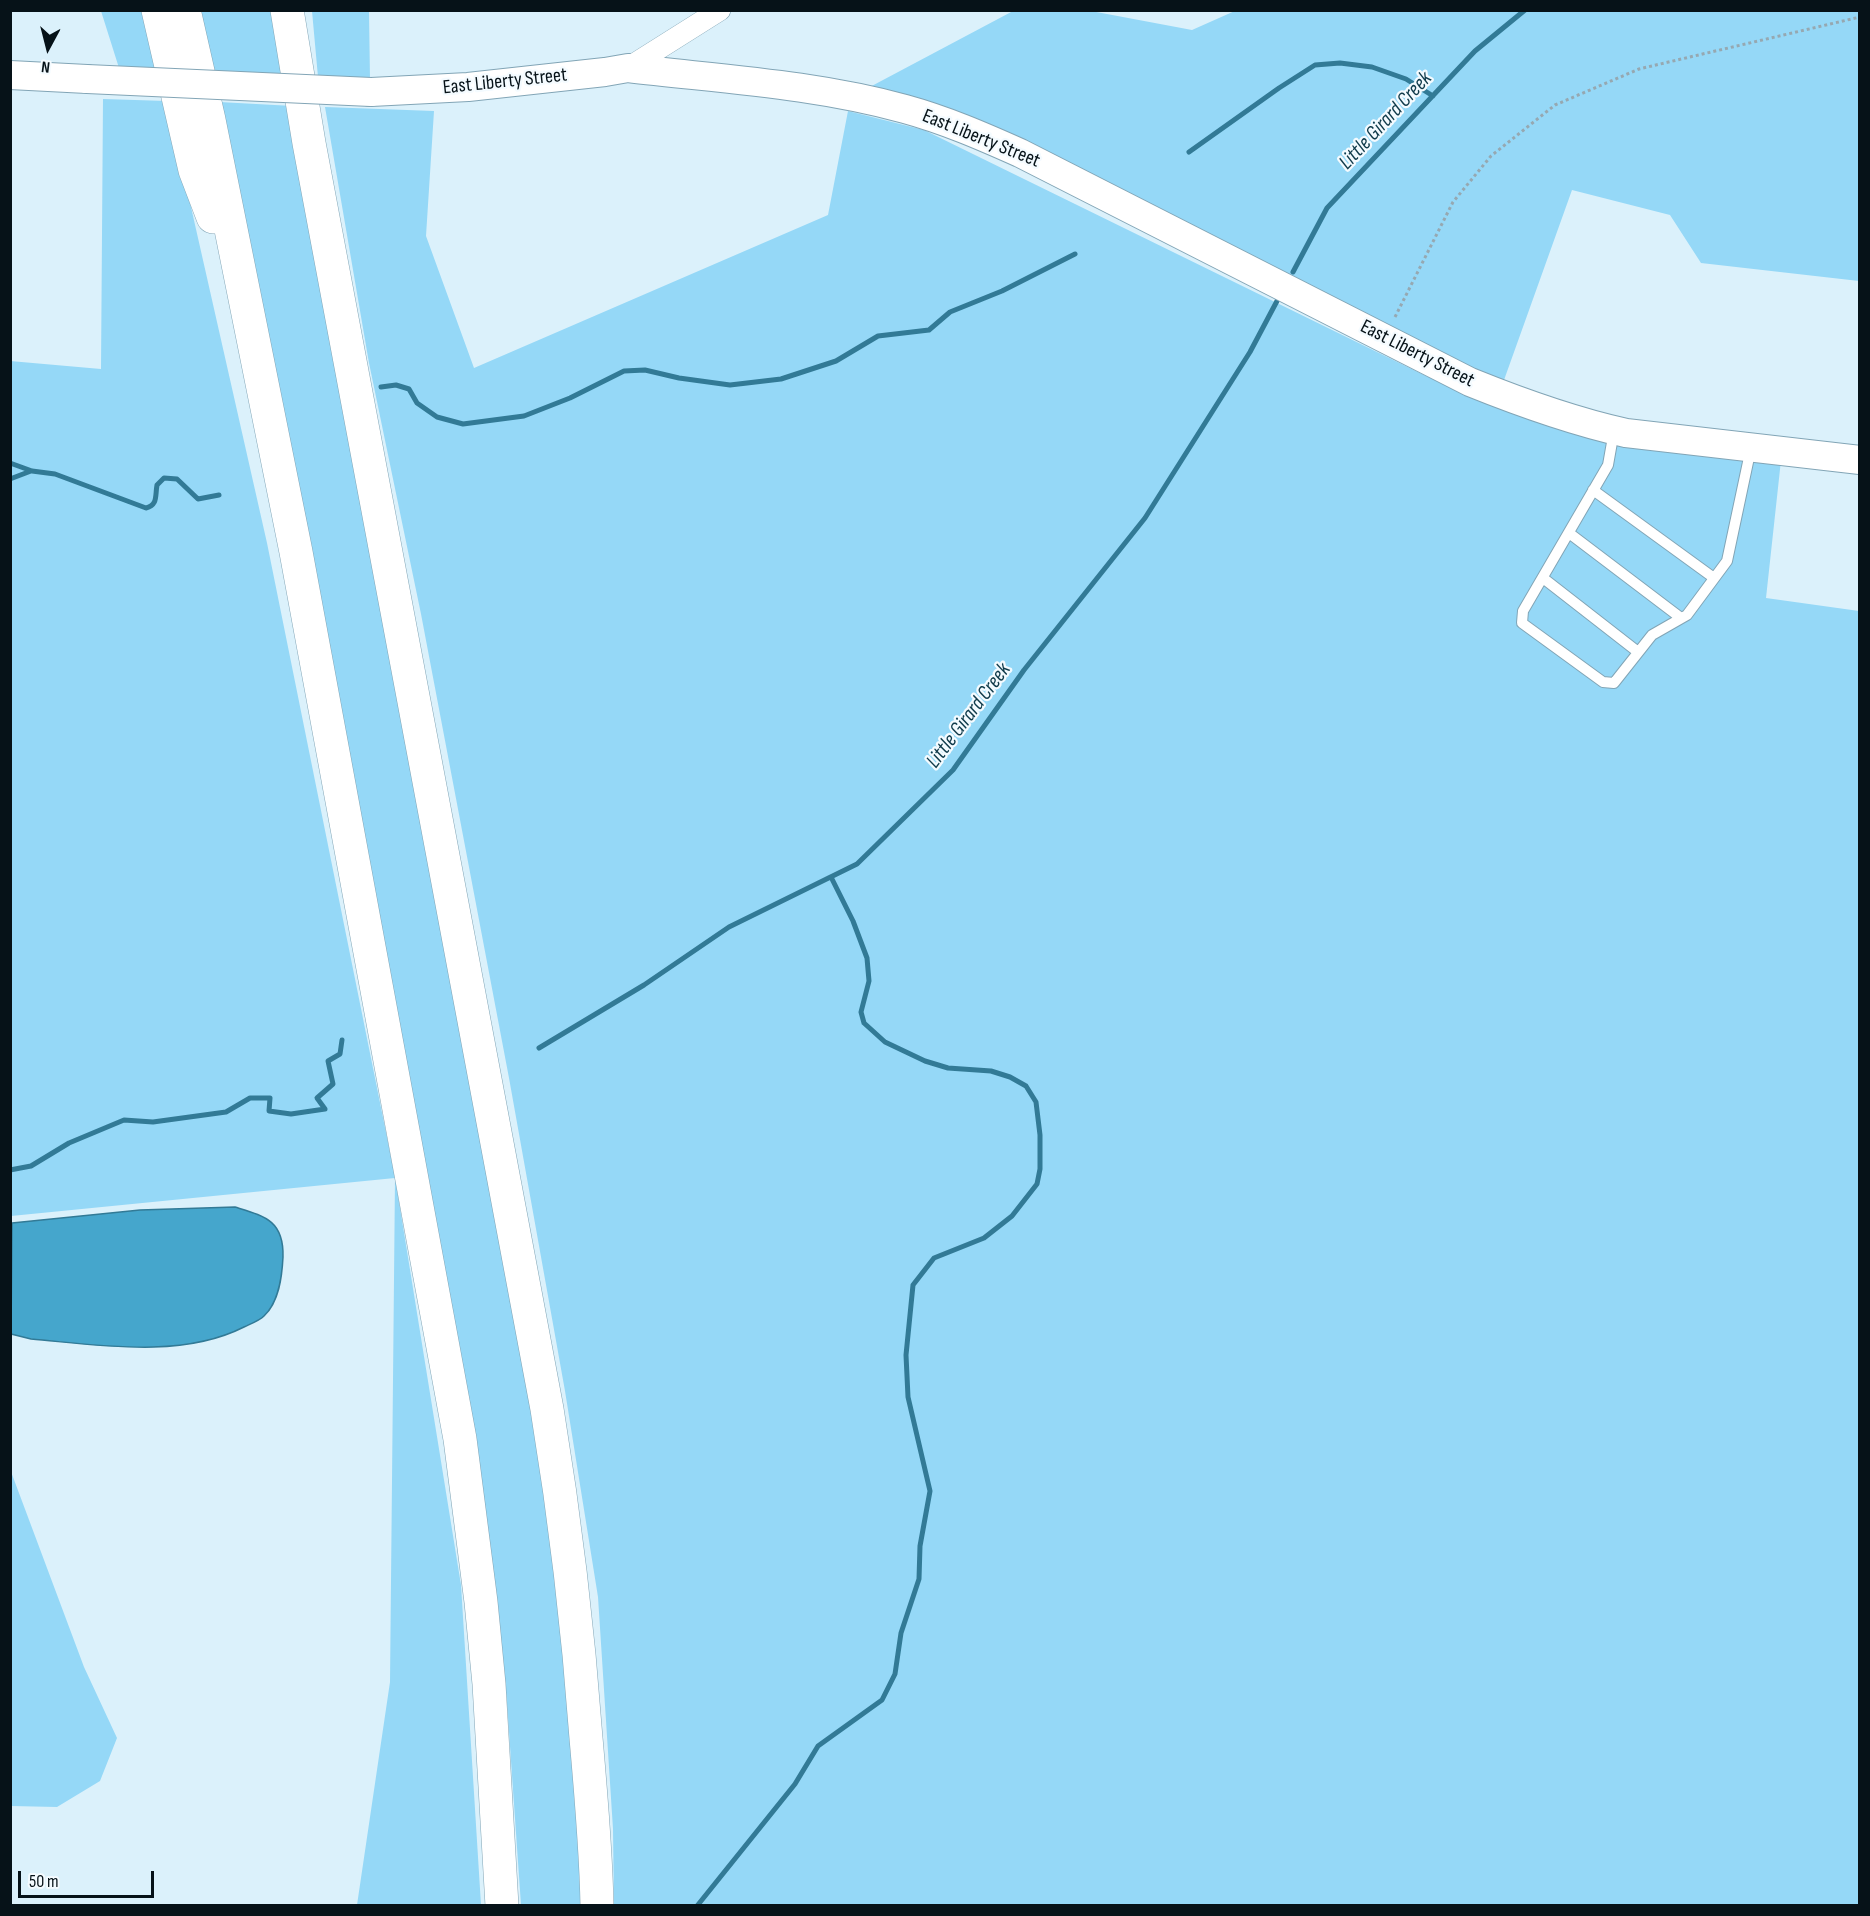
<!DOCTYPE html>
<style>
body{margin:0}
#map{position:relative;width:1870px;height:1916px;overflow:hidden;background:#dbf1fb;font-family:"Sofia Sans Condensed",sans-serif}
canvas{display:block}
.frame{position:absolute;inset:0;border:12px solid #061218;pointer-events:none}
.north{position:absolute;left:18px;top:18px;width:60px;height:60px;-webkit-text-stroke:4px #f4fbff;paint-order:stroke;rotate:187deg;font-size:16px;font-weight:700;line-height:24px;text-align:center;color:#061218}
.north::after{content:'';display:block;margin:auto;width:21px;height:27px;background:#061218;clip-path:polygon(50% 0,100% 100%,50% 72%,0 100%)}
.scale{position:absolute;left:18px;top:1871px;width:136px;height:27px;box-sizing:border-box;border:3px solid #061218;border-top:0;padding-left:8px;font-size:18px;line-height:21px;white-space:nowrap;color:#061218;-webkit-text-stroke:4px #f4fbff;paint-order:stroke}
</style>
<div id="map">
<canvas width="1870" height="1916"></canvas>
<div class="frame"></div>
<div class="north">N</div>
<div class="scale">50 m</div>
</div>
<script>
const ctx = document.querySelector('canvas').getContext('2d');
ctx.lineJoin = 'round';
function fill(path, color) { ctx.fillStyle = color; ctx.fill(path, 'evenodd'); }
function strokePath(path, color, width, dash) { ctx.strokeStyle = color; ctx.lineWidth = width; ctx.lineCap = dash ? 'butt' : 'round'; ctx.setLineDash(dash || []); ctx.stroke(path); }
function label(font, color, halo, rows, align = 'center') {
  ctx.font = font + ' "Sofia Sans Condensed",sans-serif'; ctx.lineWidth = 4.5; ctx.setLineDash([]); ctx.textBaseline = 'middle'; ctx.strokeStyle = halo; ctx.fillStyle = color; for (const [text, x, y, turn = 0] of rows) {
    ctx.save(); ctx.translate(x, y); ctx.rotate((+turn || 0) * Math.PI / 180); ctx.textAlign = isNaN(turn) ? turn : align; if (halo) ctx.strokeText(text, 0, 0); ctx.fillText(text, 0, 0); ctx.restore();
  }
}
const green = new Path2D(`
 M 1237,10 L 1859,11 L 1859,281 L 1701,263 L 1670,215 L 1572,190 L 1499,394 L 1782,451 L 1766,598 L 1859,611 L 1859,1905 L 614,1905 L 613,1829 L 598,1597 L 565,1391 L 509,1078 L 421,614 L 369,363 L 325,107 L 434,111 L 426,236 L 474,368 L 828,215 L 848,111 L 924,130 L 1428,377 L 1441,367 L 1143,214 L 851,97 L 1013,11 L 1091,11 L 1192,30 Z
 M 101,11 L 143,11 L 158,71 L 119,68 Z
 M 199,11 L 275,11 L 286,76 L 213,73 Z
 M 312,11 L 369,11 L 370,80 L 318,77 Z
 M 103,99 L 167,101 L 267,543 L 395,1177 L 461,1585 L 481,1905 L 357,1905 L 390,1682 L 395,1178 L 11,1216 L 10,361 L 101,369 Z
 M 219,102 L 293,106 L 533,1400 L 558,1569 L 574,1742 L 581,1905 L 521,1905 L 507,1703 L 494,1576 Z
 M 10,1469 L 84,1667 L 117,1738 L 100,1781 L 57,1807 L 11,1806 Z`);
const water = new Path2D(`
 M 235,1207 C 264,1216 284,1220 283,1257 C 282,1277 279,1302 264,1316 C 259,1321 250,1324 244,1327 C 181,1359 99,1345 31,1339 L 11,1334 L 12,1223 L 140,1210 Z`);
const stream = new Path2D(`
 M 1189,152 L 1279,88 L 1315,65 L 1340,63 L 1372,67 L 1406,79 L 1433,96
 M 1293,272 L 1327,208 L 1475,51 L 1525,10
 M 381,387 L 396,385 L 409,389 L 417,403 L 437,417 L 463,424 L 524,416 L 570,398 L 624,371 L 645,370 L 679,378 L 730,385 L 781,379 L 836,361 L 878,336 L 929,330 L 950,312 L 1002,291 L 1075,254
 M 10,463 L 32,471 L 55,474 L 146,508 C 158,505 155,496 157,485 L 164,478 L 177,479 L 198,499 L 219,495
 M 10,479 L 31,471
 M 539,1048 L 644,985 L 729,927 L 857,864 L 953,770 L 1024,670 L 1145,518 L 1250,352 L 1277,301
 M 10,1170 L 31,1166 L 69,1143 L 124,1120 L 153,1122 L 226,1112 L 250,1098 L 270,1098 L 269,1111 L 291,1114 L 325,1109 L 317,1098 L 333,1084 L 328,1061 L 340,1054 L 342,1040
 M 697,1906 L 795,1784 L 818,1746 L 882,1700 L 895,1674 L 901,1633 L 919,1579 L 920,1546 L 930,1491 L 908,1397 L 906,1355 L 913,1285 L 934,1258 L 984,1238 L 1012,1216 L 1037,1184 L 1040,1169 L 1040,1135 L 1036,1102 L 1026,1086 L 1010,1077 L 991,1071 L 948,1068 L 925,1061 L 885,1042 L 864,1023 L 861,1012 L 869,981 L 867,958 L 853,921 L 831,877`);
const path = new Path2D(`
 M 1395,317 L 1453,202 L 1491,156 L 1555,105 L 1639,69 L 1860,17`);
const lane = new Path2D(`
 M 1614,431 L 1608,465 L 1523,611 L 1522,623 L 1603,682 L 1614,683 L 1652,635 L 1687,615 L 1727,561 L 1751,448
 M 1593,490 L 1714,578
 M 1569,533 L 1681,618
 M 1543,578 L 1638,652`);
const street = new Path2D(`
 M 628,68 L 720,10`);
const secondary = new Path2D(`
 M 10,75 L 87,79
 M 371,92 L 468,87 L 605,72 L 628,68 C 720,79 815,84 905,109 C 945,120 982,136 1020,153 L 1470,382 C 1522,403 1572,421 1626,433 L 1860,460`);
const highway = new Path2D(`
 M 158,10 L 195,170 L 213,217
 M 184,10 L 209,120 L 296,552 L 460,1439 L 481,1602 L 489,1684 L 502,1906
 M 287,10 L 309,143 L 547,1409 C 565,1518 578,1627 586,1738 C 591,1794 596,1849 597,1906`);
const secondaryBridge = new Path2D(`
 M 87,79 L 371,92`);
const streetNames = [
 ["East Liberty Street",505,82,-6],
 ["East Liberty Street",981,139,22],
 ["East Liberty Street",1417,354,27]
];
const waterNames = [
 ["Little Girard Creek",1386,121,-47],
 ["Little Girard Creek",969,716,-53]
];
fill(green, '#95d8f7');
fill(water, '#45a6cc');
strokePath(water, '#327a96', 1.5);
strokePath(stream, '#327a96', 5);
strokePath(lane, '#82a5b6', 12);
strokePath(street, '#82a5b6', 22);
strokePath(secondary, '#82a5b6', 30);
strokePath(highway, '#82a5b6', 34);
strokePath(path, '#96a8b1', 3, [3, 3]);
strokePath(lane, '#fff', 10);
strokePath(street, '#fff', 21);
strokePath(secondary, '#fff', 28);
strokePath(highway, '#fff', 33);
strokePath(secondaryBridge, '#82a5b6', 30, []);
strokePath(secondaryBridge, '#fff', 28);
label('20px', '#061218', '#f4fbff', streetNames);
label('italic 21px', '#103b4b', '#f4fbff', waterNames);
</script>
